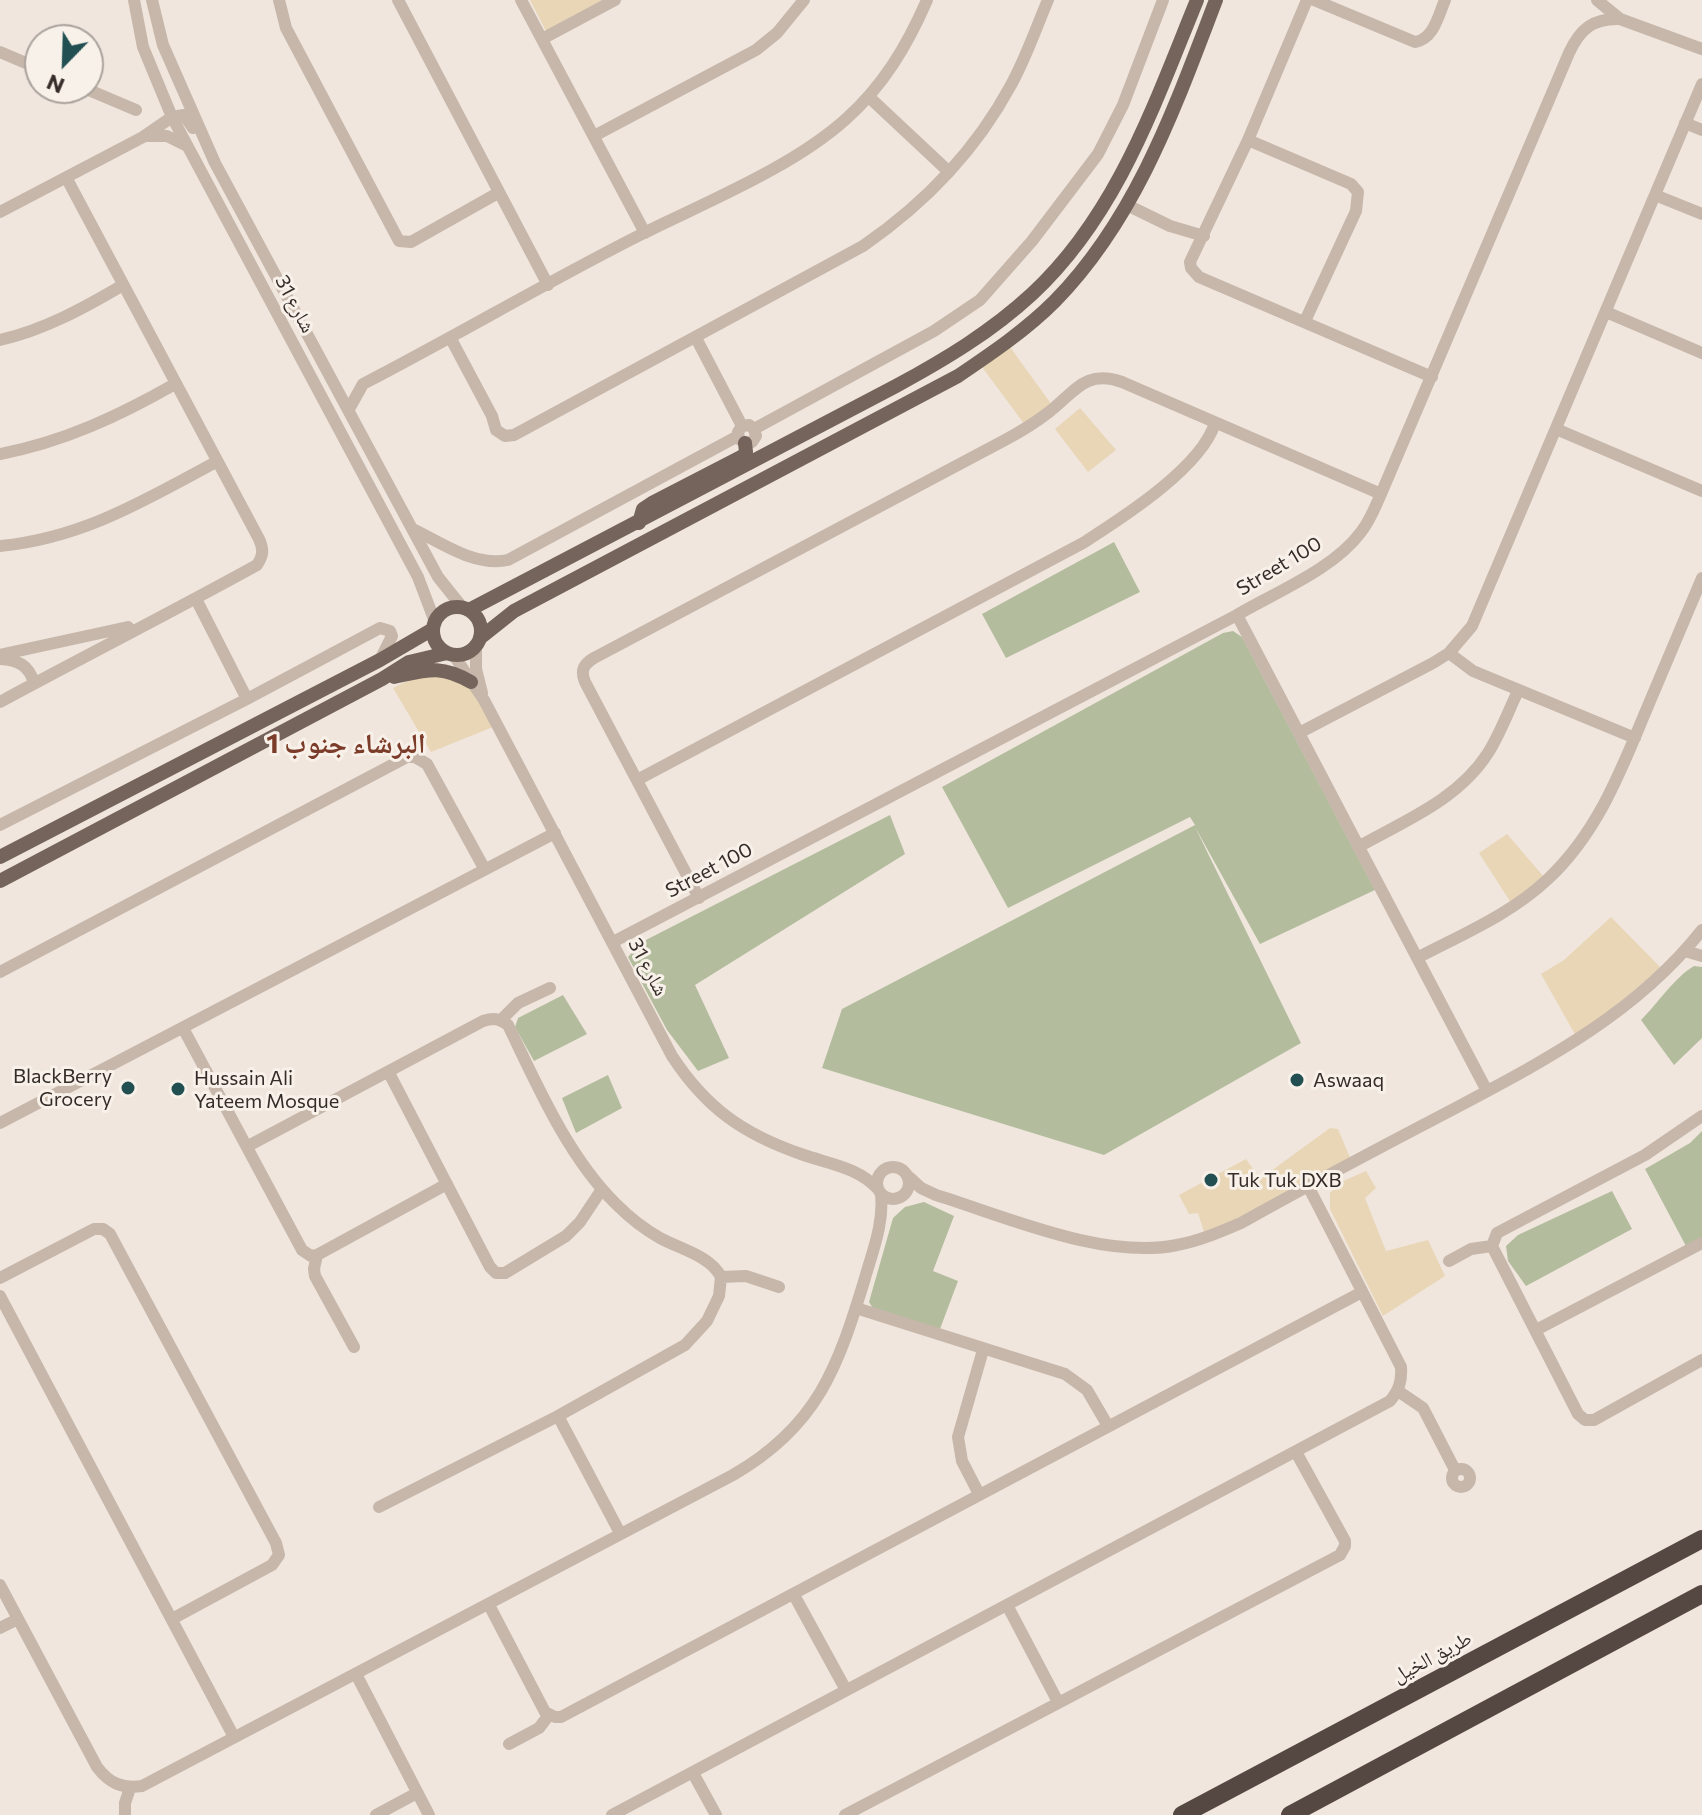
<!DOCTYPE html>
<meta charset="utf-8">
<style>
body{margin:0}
#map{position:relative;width:1702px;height:1815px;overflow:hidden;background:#f0e6dd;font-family:Commissioner,sans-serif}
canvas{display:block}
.north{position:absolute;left:24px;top:24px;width:80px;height:80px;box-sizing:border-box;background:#f8f1e9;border:2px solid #aaa29c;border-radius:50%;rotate:203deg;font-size:22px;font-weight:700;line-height:32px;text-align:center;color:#352c29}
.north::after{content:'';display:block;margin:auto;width:28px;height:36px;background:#224f52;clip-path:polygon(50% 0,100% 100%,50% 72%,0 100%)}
</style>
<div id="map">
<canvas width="1702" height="1815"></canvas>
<div class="north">N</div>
</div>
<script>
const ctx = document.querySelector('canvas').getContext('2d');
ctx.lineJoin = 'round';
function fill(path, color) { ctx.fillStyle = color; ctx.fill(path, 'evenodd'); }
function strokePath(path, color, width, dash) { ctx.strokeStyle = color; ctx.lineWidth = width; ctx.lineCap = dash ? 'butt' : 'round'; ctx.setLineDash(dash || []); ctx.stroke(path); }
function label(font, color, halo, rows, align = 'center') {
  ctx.font = font + ' Commissioner,"Noto Naskh Arabic",sans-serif'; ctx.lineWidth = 6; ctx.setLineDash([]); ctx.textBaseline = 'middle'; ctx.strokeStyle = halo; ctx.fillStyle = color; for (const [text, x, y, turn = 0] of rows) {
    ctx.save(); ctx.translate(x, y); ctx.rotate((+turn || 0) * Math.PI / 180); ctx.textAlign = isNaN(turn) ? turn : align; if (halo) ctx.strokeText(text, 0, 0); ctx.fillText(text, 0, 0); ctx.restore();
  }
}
const green = new Path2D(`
 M 1114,542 L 1140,592 L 1006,658 L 982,614 Z
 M 1233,631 L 1242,637 L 1375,890 L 1260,944 L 1195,827 L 1301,1043 L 1104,1155 L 822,1068 L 842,1009 L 1195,825 L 1190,817 L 1008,908 L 942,787 L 1223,633 Z
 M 890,815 L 905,854 L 695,985 L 729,1058 L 698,1071 L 667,1030 L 628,957 L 642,942 Z
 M 1694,966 L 1702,967 L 1702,1038 L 1674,1065 L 1641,1020 C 1658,1003 1675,977 1694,966 Z
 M 563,995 L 587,1034 L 534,1061 L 515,1027 L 518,1018 Z
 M 608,1075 L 622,1108 L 576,1133 L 562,1098 Z
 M 1702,1131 L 1702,1240 L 1687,1248 L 1645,1169 L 1690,1143 Z
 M 1612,1191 L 1632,1229 L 1526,1286 L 1508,1261 L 1506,1246 L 1518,1235 Z
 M 924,1202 L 954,1216 L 933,1271 L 958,1281 L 940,1329 L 874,1310 L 869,1302 L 893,1218 L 905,1207 Z`);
const sand = new Path2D(`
 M 530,0 L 610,0 L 547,33 Z
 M 1010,347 L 1052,405 L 1025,425 L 982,367 Z
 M 1080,408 L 1116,450 L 1088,472 L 1055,429 Z
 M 419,675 L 458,678 L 472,689 L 493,727 L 431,752 L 393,688 Z
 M 1507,834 L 1544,877 L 1511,903 L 1479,853 Z
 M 1611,917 L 1661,968 L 1577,1038 L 1541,974 L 1564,960 Z
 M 1330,1128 L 1338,1129 L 1351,1160 L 1205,1235 L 1198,1213 L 1189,1214 L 1179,1195 L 1246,1159 L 1260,1179 Z
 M 1366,1171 L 1376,1188 L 1365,1198 L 1386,1251 L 1428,1240 L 1445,1276 L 1383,1316 L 1330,1209 L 1330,1193 L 1341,1182 Z`);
const minor = new Path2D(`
 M 134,0 L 143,47 L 172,117 L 418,577 L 435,622
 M 152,0 L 163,45 L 215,163 L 438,577 L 462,607
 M 279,0 L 286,28 L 399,241 L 411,242 L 498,193
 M 398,0 L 548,285
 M 521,0 L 645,233
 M 1307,0 L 1248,140 L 1190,262 L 1191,268 L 1199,277 L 1432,377
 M 1314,0 L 1415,42 C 1434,39 1438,16 1445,0
 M 1597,0 L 1620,19
 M 542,39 L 615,0
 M 0,52 L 40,69
 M 84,88 L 136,110
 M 869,97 L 948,171
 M 1685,123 L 1702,130
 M 146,136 L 167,136 L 185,145
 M 594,136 L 756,50 L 777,33 L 804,0
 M 1248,140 L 1351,184 L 1358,192 L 1356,211 L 1305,321
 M 1655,195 L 1702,214
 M 1127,205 L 1170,226 L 1204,236
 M 0,212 L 143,137 L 172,117 L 184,115 L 193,128
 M 1606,312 L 1702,353
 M 696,338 L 742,426
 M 451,339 L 492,416 L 496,430 L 505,436 L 514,435 L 863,246 C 924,204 976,150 1011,85 C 1026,58 1036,28 1048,0
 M 0,340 C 44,330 84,308 123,285
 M 349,409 L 363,384 C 458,335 550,280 646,232 C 709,201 794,166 846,119 C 883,86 907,46 927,0
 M 754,429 L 756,436 L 752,442 L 745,443 L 739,439 L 738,432 L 742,426 L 749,425 L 754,429 L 934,331 L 980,300 L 1032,241 L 1098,154 L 1123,105 L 1163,0
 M 1556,429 L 1702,491
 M 0,454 C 63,442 119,416 175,384
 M 415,530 C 443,544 476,567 508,560 L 738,436
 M 0,546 C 83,538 145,500 216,462
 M 196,599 L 247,699
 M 1237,615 L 1487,1091
 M 476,645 L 476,669 L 482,693
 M 1449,653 L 1473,671 L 1635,738
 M 453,654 L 484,700 L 672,1056 C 706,1108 743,1134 801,1154 C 829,1164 858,1167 878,1189
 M 0,655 L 128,627
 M 0,659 C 18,660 29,665 34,683
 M 0,702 C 85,656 172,612 257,565 C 263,556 264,550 259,539 L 67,179
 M 1299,733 L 1433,663 L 1449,653 L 1472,626 L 1702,84
 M 637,780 L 1083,543 C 1122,518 1201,468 1215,423
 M 0,825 L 247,699 L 380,628 L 390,631 L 392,636 L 380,660
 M 1358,847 C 1404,821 1458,800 1488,753 C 1500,734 1508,712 1518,691
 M 699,898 L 585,682 C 580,670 584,664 594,658 L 1005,440 C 1020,432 1035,423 1049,412 C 1075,392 1085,369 1122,382 L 1381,494
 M 613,942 L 1237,615 C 1276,592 1334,569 1361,532 C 1370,521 1375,507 1381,494 L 1569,53 C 1580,29 1593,18 1620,19 L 1702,49
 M 1685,951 L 1702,956
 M 1419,957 C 1463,934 1511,914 1548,879 C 1597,833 1620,773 1645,713 C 1664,668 1683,623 1702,578
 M 0,972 L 407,757 L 415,757 L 427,764 L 484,868
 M 501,1020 L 518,1003 L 550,988
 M 183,1028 L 302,1250 L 311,1256 L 317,1255 L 447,1184
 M 389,1073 L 490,1267 L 496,1273 L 505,1273 L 566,1236 L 580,1222 L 602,1189
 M 1702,1116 L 1645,1155 L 1497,1233 L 1492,1246 L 1578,1414 L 1585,1420 L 1594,1420 L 1702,1360
 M 0,1123 L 555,833
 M 248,1146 L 483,1021 C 493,1018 499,1018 508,1025 C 537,1085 568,1157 616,1204 C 629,1217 644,1229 660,1238 C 680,1249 711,1256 721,1277 L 719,1296 L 707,1321 L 685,1345 L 558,1416 L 379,1507
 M877 1183a16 16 0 1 1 32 0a16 16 0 1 1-32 0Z
 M 909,1177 L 921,1188 L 936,1195 C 1007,1217 1104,1260 1177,1245 C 1199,1241 1220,1232 1241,1223 C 1309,1185 1377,1149 1446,1113 C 1540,1063 1634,1016 1702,930
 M 317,1255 L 314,1269 L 315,1276 L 354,1347
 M 1449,1261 L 1471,1249 L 1492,1246
 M 721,1277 L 746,1276 L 779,1287
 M 0,1278 L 94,1229 L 103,1229 L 110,1234 L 276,1543 L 279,1555 L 272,1565 L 172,1619
 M 0,1296 L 234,1737
 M 856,1308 L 1065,1374 L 1087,1390 L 1108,1426
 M 1536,1330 L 1702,1243
 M 1398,1391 L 1423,1408 L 1455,1470
 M 558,1416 L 620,1533
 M1452 1478a9 9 0 1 1 18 0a9 9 0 1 1-18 0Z
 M 979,1494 L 962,1461 L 958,1437 L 983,1350
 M 0,1585 L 97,1767 C 109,1783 122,1789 142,1786 L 733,1475 C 818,1426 838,1367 865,1278 C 873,1250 884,1223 881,1194
 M 794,1595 L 846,1690
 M 489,1605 L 545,1712 L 555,1717 L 561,1717 L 1362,1292
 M 1007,1605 L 1058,1702
 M 0,1628 L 18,1619
 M 356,1674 L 429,1815
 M 509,1744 L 539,1728 L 549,1715
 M 693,1773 L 716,1815
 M 125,1815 L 125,1803 L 130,1788
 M 376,1815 L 417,1793
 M 612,1815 L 1390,1401 C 1399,1390 1402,1381 1401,1367 L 1308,1186
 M 845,1815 L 1340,1555 L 1345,1546 L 1345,1541 L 1296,1452`);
const major = new Path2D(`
 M 639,523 L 643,509 L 652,503 L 743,456 L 746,452 L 745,443
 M433 631a24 24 0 1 1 48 0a24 24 0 1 1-48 0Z
 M 469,610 L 896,386 C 944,360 991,332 1032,294 C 1117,215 1154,105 1197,0
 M 480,638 L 514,611 L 958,376 C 992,353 1026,330 1055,301 C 1137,217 1175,107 1216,0
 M 394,677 C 427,670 440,664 471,682
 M 0,857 L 380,660 L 433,629
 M 0,881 L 382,679 L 409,662 L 447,653`);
const highway = new Path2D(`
 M 1182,1815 L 1702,1539
 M 1290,1815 L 1702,1594`);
const markers = [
 [1297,1080,8,"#224f52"],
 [128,1088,8,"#224f52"],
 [178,1089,8,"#224f52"],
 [1211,1180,8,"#224f52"]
];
const streetNames = [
 ["شارع 31",295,304,62],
 ["Street 100",1279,566,-31],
 ["Street 100",709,870,-28],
 ["شارع 31",648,967,62],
 ["طريق الخيل",1432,1657,-28]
];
const poiNames = [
 ["BlackBerry",112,1076,"right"],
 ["Grocery",112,1099,"right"],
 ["Hussain Ali",194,1078],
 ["Yateem Mosque",194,1101],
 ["Aswaaq",1313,1080],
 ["Tuk Tuk DXB",1227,1180]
];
const districtNames = [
 ["البرشاء جنوب 1",346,744]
];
fill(green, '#b3bd9e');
fill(sand, '#e8d6b6');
strokePath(minor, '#c6b7aa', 12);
strokePath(major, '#75645b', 14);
strokePath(highway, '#554741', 18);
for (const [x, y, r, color] of markers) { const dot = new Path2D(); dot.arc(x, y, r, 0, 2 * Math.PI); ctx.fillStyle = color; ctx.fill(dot); strokePath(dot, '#f8f1e9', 3); }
label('20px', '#352c29', '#f8f1e9', streetNames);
label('20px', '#352c29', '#f8f1e9', poiNames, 'left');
label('bold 28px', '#7c3c2a', '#f8f1e9', districtNames);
</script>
